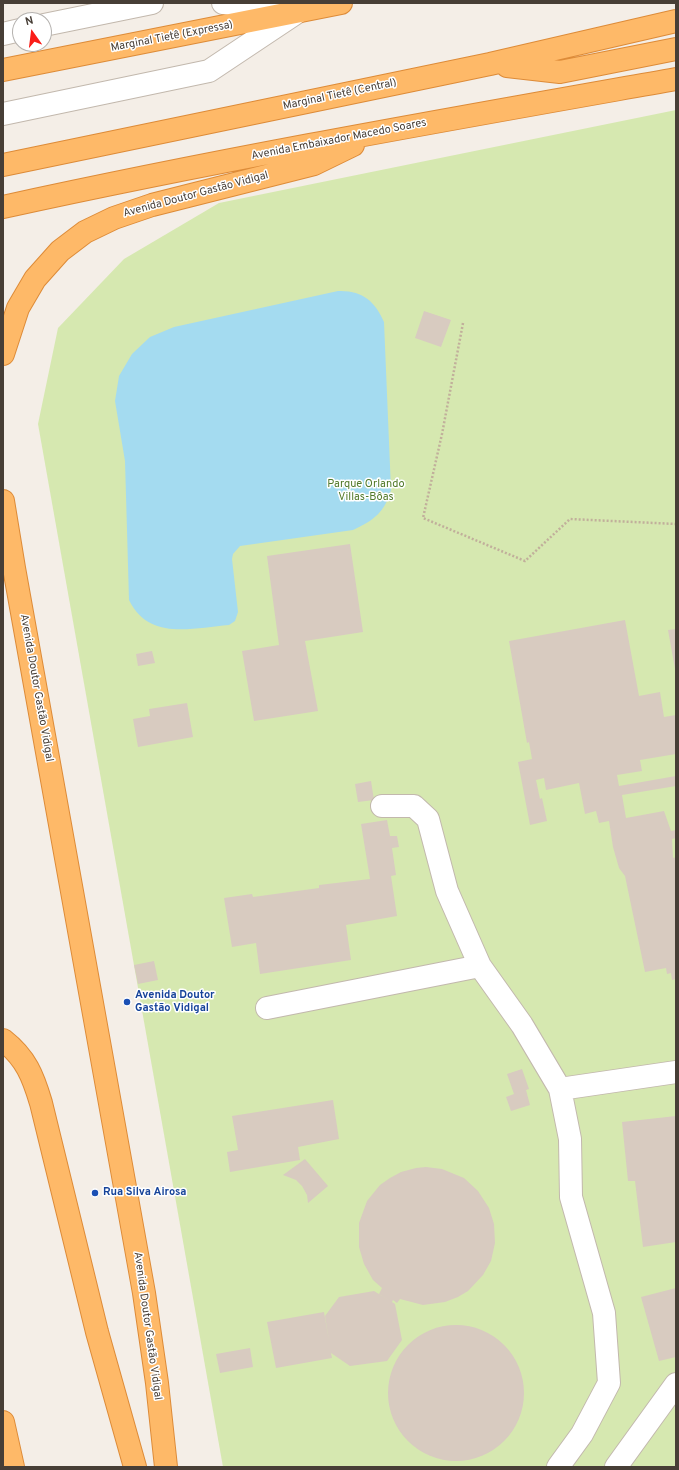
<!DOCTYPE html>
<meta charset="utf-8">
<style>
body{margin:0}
#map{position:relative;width:679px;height:1470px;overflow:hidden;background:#f4eee7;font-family:Overpass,sans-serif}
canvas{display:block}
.frame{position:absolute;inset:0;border:4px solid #473e36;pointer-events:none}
.north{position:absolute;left:12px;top:12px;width:40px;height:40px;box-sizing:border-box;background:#fff;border:1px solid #b5b2af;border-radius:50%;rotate:346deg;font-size:11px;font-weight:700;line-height:16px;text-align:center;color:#473e36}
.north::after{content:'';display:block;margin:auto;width:14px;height:18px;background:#fa1d18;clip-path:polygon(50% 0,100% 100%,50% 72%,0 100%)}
</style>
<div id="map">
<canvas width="679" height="1470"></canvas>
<div class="frame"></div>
<div class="north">N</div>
</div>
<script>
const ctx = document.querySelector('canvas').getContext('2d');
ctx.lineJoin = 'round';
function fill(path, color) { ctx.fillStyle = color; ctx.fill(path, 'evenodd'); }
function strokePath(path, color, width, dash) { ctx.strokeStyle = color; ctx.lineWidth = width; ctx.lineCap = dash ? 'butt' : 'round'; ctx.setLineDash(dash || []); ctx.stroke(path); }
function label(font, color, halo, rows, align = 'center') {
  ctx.font = font + ' Overpass,sans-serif'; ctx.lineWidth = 3; ctx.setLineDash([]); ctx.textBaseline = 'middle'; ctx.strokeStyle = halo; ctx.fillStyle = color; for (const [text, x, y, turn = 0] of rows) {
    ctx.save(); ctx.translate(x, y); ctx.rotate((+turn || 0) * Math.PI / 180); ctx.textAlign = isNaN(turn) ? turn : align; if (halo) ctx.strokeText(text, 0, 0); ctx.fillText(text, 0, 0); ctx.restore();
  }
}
const green = new Path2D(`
 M 676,110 L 676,1467 L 223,1467 L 38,424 L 58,328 L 124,259 L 219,203 Z`);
const water = new Path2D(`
 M 338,291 C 362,290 375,301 384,322 L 391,490 C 385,512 373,521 353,530 L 240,546 L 233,554 L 232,559 L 238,612 L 235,621 L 229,625 C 192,628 149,641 129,600 L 125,461 L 115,401 L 119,376 L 132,354 L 150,337 L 174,327 Z`);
const building = new Path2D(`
 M 424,311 L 451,320 L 441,347 L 415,338 Z
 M 350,544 L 363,632 L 305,641 L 318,711 L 254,721 L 242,651 L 279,645 L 267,556 Z
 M 625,620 L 639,696 L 660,692 L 664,717 L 676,715 L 676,754 L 640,760 L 642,771 L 617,775 L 619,786 L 676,776 L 676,786 L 622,795 L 626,818 L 664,811 L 671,831 L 676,830 L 676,838 L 672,839 L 673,858 L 676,857 L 676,979 L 672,980 L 671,973 L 667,974 L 666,968 L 645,972 L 625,876 L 619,868 L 613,847 L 609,821 L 599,823 L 596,811 L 585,814 L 579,783 L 546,790 L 544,778 L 536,780 L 540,799 L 542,798 L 547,821 L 530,825 L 518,762 L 532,759 L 529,742 L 527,743 L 509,641 Z
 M 676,629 L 676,669 L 675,669 L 668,630 Z
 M 152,651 L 155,663 L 138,666 L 136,654 Z
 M 187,703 L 193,737 L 138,747 L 133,719 L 150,716 L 149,709 Z
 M 371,781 L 374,800 L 358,802 L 355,784 Z
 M 387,820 L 390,836 L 397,836 L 399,847 L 392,848 L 396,875 L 391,876 L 397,916 L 346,925 L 351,960 L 260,974 L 256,943 L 232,947 L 224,898 L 252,894 L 253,897 L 319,888 L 319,885 L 370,879 L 361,824 Z
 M 154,961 L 158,980 L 138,984 L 134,965 Z
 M 522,1069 L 529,1089 L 526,1090 L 530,1105 L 511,1111 L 506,1097 L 514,1094 L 507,1074 Z
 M 333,1100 L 339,1139 L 298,1147 L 300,1160 L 230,1172 L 227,1152 L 238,1150 L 232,1116 Z
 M 676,1116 L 676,1242 L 643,1247 L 635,1181 L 628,1181 L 622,1122 Z
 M 305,1159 L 328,1186 L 308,1203 L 307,1195 L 302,1186 L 296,1180 L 283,1175 Z
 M 426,1167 L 442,1169 L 464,1178 L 478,1191 L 489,1208 L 494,1224 L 495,1243 L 491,1261 L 483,1275 L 468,1291 L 458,1297 L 445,1302 L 423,1305 L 400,1299 L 397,1303 L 393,1300 L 392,1302 L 395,1304 L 402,1340 L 387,1361 L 350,1366 L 331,1353 L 332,1358 L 276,1368 L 267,1322 L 324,1312 L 329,1341 L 325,1316 L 339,1297 L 374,1291 L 390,1301 L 379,1294 L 382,1288 L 373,1280 L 364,1264 L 359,1247 L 359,1223 L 367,1201 L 380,1185 L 390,1178 L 401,1172 L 416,1168 Z
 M 676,1288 L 676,1357 L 659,1361 L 641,1297 Z
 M388 1393a68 68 0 1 1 136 0a68 68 0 1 1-136 0Z
 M 250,1348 L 253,1367 L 220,1373 L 216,1354 Z`);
const path = new Path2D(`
 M 463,323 L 442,434 L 423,518 L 525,561 L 570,519 L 676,524`);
const minor = new Path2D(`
 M 223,3 L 292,11
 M 44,25 L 152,3
 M 3,34 L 20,30
 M 3,114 L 209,71 L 299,11
 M 382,806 L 414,806 L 428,819 L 447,891 L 480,966 L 522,1025 L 560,1089 L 570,1139 L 571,1197 L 604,1313 L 609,1383 L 582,1434 L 558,1467
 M 267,1008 L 480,966
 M 560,1089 L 676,1072
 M 616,1467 L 676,1384`);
const highway = new Path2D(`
 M 507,66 L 560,72 L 676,49
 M 3,70 L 341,3
 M 3,165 L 490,64 L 676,21
 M 3,207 C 226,158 451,119 676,79
 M 3,354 L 18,308 L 35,279 L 60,251 L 85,232 L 114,218 L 152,205 L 314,164 L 353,145
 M 3,501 L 14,568 L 144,1293 L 157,1383 L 166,1467
 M 3,1040 C 26,1058 33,1076 41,1103 L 97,1332 L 135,1467
 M 3,1422 L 13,1467`);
const markers = [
 [127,1002,4,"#1a4fb4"],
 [95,1193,4,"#1a4fb4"]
];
const streetNames = [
 ["Marginal Tietê (Expressa)",172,37,-11],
 ["Marginal Tietê (Central)",340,95,-12],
 ["Avenida Embaixador Macedo Soares",339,140,-11],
 ["Avenida Doutor Gastão Vidigal",196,195,-15],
 ["Avenida Doutor Gastão Vidigal",36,688,80],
 ["Avenida Doutor Gastão Vidigal",147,1326,82]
];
const parkNames = [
 ["Parque Orlando",366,485],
 ["Villas-Bôas",366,498]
];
const transitNames = [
 ["Avenida Doutor",135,996],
 ["Gastão Vidigal",135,1009],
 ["Rua Silva Airosa",103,1193]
];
fill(green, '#d6e8b0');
fill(water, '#a4dbf0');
fill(building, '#d8cbc0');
strokePath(minor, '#c2b8ad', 24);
strokePath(highway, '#dd8b38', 24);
strokePath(path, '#c1af9b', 2.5, [2, 2]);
strokePath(minor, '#fff', 22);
strokePath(highway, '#feb968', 22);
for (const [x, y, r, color] of markers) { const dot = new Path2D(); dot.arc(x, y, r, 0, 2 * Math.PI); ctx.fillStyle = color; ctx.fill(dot); strokePath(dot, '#fff', 1.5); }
label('11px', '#473e36', '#fff', streetNames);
label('11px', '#517929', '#fff', parkNames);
label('bold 11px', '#164399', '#fff', transitNames, 'left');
</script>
